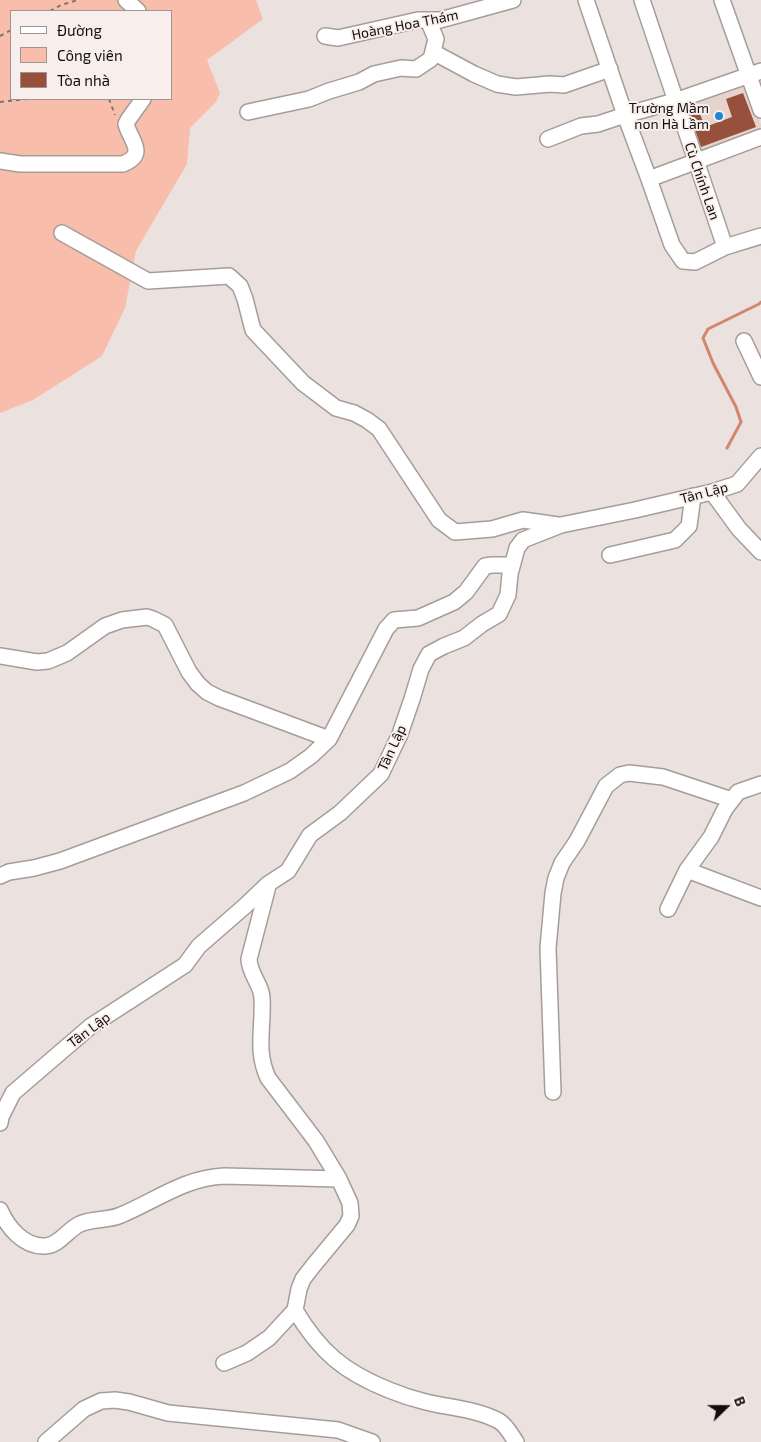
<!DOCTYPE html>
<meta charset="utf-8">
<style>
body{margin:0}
#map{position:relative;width:761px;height:1442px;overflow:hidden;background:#ebe1de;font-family:"Exo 2",sans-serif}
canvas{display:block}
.legend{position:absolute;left:10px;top:10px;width:162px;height:90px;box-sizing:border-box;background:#f8efec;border:1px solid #9c9593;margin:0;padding:6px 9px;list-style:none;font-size:15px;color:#110e0d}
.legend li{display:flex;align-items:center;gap:10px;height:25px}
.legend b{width:25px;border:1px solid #9c9593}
.north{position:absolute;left:701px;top:1382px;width:50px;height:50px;-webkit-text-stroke:4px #f8efec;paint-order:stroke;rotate:68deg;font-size:14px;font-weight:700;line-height:20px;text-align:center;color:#110e0d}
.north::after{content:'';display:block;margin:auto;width:18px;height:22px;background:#110e0d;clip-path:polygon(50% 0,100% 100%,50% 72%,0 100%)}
</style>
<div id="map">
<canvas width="761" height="1442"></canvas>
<ul class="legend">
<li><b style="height:6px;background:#fff"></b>Đường</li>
<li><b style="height:14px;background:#f8bdab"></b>Công viên</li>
<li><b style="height:14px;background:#97503b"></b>Tòa nhà</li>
</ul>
<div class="north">B</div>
</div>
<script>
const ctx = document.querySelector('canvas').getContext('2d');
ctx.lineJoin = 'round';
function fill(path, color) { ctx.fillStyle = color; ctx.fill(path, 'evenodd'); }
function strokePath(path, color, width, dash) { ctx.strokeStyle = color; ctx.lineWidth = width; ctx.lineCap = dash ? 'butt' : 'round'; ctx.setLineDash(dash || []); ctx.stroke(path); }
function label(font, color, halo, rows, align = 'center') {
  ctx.font = font + ' "Exo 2",sans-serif'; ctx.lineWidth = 4; ctx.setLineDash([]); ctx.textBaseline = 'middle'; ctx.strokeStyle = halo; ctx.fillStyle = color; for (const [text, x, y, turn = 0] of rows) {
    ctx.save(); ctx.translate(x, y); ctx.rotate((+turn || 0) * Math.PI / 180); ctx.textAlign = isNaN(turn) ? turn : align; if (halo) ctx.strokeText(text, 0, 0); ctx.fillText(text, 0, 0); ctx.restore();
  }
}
const built = new Path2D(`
 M 747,83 L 761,125 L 761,133 L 694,155 L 678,106 Z`);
const green = new Path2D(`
 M 0,0 L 256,0 L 263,19 L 207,60 L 220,93 L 216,102 L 190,128 L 187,164 L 136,251 L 125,308 L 102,356 L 33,400 L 0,413 ZM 11,11 L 171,11 L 171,99 L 11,99 Z`);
const stream = new Path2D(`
 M 727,448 L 741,422 L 736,407 L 713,363 L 703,338 L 708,329 L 759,304 L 761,302`);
const building = new Path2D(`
 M 743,93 L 756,127 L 701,147 L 689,112 L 698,109 L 705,127 L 732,117 L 726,99 Z`);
const path = new Path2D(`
 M 50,11 L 61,5 L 78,0
 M 0,36 L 11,30
 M 109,99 L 115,115
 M 0,102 L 27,99`);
const minor = new Path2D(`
 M 126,0 L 138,11
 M 586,0 L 625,115 L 649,179 L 672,245 L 683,261 L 695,262 L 725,247 L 761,236
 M 642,0 L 725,247
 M 722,0 L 761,110
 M 325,36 L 338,38 L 418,20 L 440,20 L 513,0
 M 433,52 L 474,74 L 497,84 L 516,87 L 550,84 L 564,85 L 610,69
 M 248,112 L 309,99 L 329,91 L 359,82 L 374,74 L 401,68 L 416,69 L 431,59 L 436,39 L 428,20
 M 548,139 L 581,126 L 598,124 L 625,115 L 675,101 L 761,71
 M 0,161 L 20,164 L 123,164 C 148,154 130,140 126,124 L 128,120 L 143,99
 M 649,179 L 761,137
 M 62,233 L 148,281 L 229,276 L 240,286 L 245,299 L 253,330 L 303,383 L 336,408 L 354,413 L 367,420 L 379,429 L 439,520 L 455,532 L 492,529 L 523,520 L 558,525
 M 744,341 L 761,377
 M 712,492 L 739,529 L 761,552
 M 610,555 L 675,540 L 689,526 L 693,496
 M 0,656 L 37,662 L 48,661 L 67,653 L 105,626 L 122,620 L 147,617 L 153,619 L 165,625 L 189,672 L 198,684 L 207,692 L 219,698 L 329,739
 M 687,870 L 761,898
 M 0,876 L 9,872 L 34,868 L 60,861 L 244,793 L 290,771 L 311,756 L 329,739 L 386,629 L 394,620 L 418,618 L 454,602 L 466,592 L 485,566 L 492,565 L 512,565
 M 668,909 L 687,870 L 711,837 L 725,809 L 738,792 L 761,784
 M 553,1092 L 548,948 L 553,893 L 556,878 L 562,863 L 577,841 L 606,786 L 620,775 L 629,773 L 663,777 L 732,800
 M 0,1123 L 1,1117 L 13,1093 L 91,1026 L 185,965 L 199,946 L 245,906 L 268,884 L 288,871 L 310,835 L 340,813 L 381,774 L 400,734 L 412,699 L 421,669 L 429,654 L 444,646 L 464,638 L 482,624 L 499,614 L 508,595 L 510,574 L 517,548 L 523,540 L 561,525 L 635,510 L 712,492 L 737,484 L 761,456
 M 0,1210 C 8,1228 24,1247 45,1246 C 59,1246 68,1229 80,1224 C 93,1218 108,1221 121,1215 C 157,1200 184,1178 224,1176 L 339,1179
 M 295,1310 C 320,1352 344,1372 389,1390 C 401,1395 413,1399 426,1402 C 450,1408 477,1409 499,1421 C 506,1425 512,1436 516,1442
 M 224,1363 L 247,1353 L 269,1338 L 295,1310 L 299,1289 L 303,1279 L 313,1266 L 347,1225 L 351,1216 L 350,1203 L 339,1179 L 316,1141 L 268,1078 C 258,1056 261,1039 262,1016 C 262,1008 263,1000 261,992 C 258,981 249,971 249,959 L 268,886
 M 46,1442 L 84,1409 L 101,1401 L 115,1400 L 129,1402 L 168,1413 L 338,1430 L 372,1442`);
const markers = [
 [719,116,5,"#2584d0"]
];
const streetNames = [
 ["Hoàng Hoa Thám",405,25,-11],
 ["Cù Chính Lan",702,181,71],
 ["Tân Lập",704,493,-15],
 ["Tân Lập",392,748,-65],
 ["Tân Lập",89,1030,-37]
];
const poiNames = [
 ["Trường Mầm",709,108],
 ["non Hà Lầm",709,124]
];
fill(built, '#e5d3cd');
fill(green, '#f8bdab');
strokePath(stream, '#d2866e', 3);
fill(building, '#97503b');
strokePath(minor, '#a69d9a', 18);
strokePath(path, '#7a7472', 2, [4, 4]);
strokePath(minor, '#fff', 15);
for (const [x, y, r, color] of markers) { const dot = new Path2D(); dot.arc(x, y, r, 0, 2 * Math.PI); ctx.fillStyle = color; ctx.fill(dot); strokePath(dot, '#f8efec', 2); }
label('14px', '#110e0d', '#f8efec', streetNames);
label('14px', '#110e0d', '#f8efec', poiNames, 'right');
</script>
